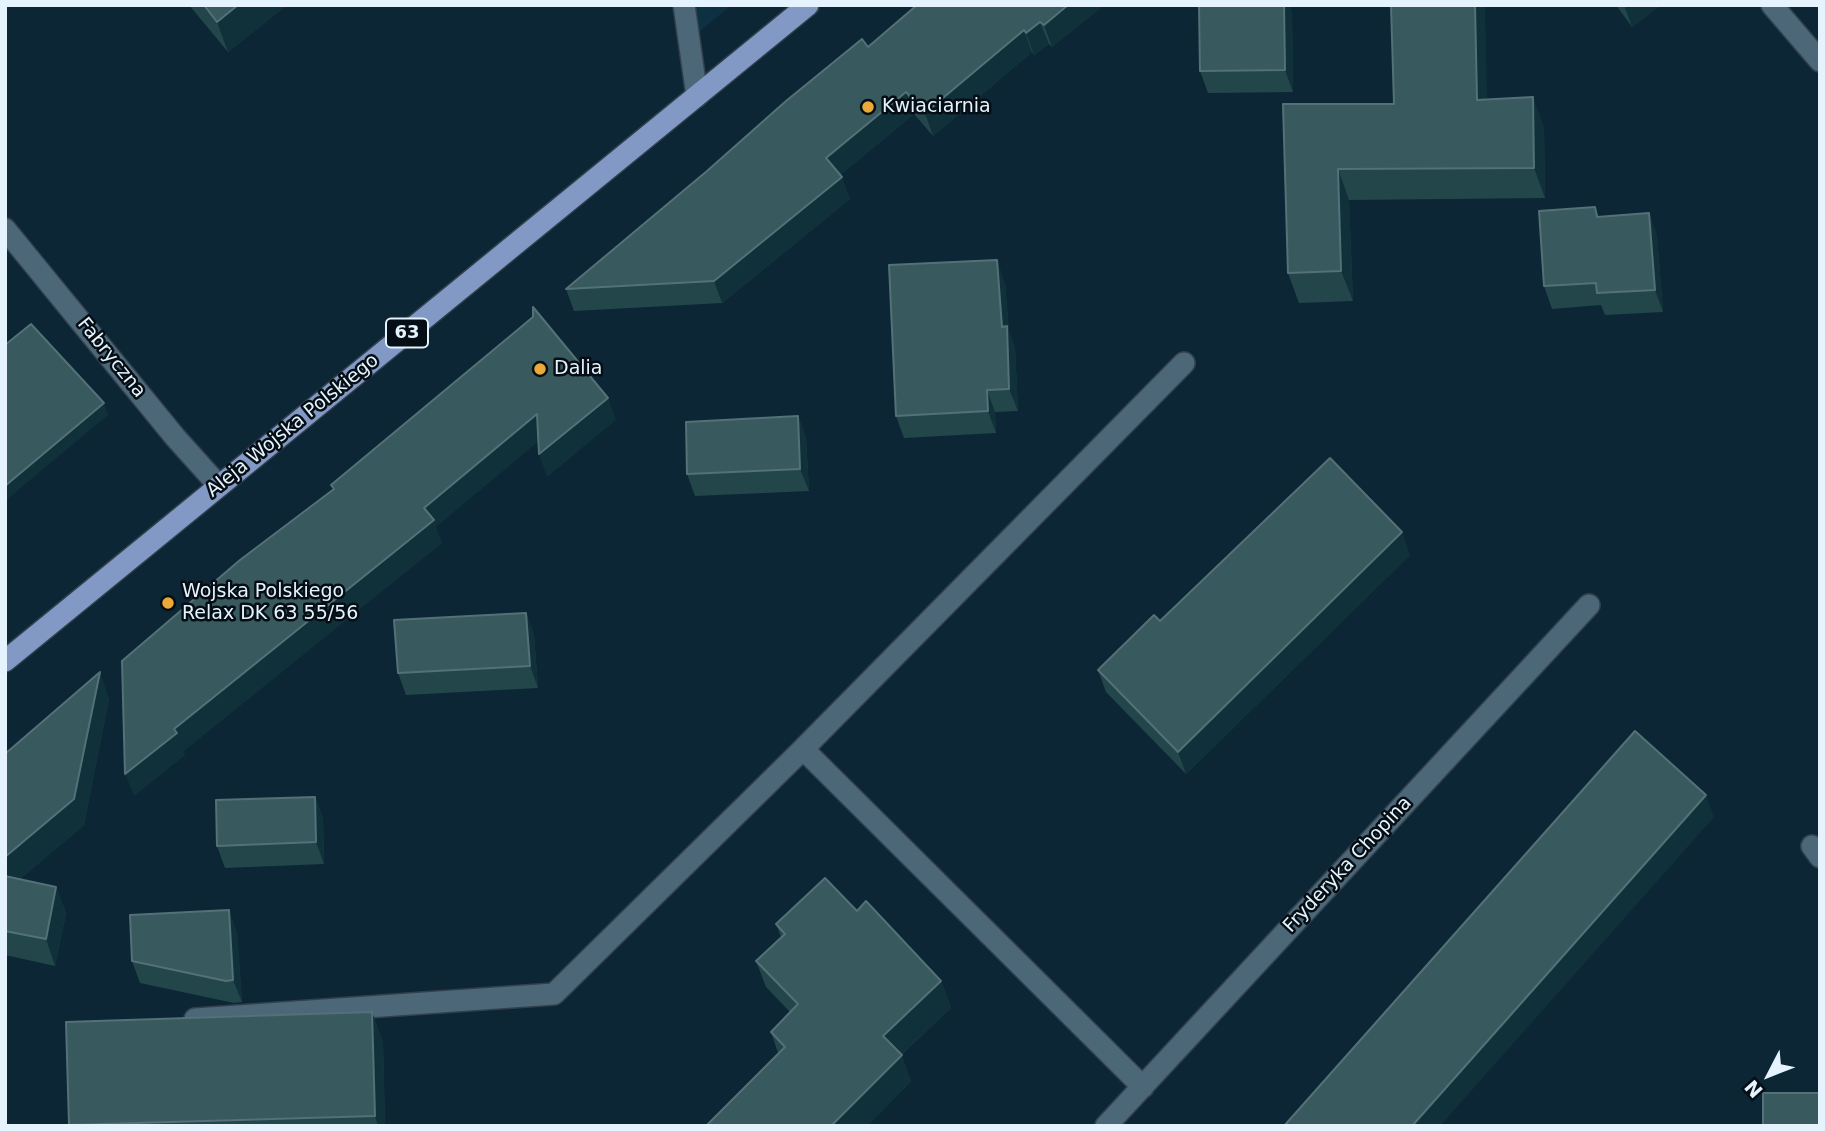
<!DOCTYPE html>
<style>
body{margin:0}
#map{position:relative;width:1825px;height:1131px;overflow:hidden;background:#0c2635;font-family:"DejaVu Sans",sans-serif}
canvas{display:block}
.frame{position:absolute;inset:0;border:7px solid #e4f3fe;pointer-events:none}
.north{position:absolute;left:1734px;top:1040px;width:70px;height:70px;-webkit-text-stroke:5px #050e14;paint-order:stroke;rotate:228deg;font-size:19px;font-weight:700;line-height:28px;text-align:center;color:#e4f3fe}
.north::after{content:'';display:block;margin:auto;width:24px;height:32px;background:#e4f3fe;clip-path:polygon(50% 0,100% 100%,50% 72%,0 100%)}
</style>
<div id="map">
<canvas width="1825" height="1131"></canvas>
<div class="frame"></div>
<div class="north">N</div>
</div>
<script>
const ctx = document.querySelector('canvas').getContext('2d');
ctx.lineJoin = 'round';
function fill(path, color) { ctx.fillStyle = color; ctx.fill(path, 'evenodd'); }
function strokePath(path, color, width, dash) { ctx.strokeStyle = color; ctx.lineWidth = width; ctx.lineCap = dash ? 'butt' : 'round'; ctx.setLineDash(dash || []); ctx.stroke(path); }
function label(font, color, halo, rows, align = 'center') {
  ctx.font = font + ' "DejaVu Sans",sans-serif'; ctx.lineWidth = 5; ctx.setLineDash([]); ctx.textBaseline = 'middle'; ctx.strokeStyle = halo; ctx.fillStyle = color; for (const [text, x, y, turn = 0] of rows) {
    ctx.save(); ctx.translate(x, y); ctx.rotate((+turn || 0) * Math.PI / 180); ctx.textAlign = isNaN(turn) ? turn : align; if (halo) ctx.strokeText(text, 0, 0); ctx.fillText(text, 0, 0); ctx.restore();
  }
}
const built = new Path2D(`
 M 671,5 L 732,5 L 695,35 Z`);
const minor = new Path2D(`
 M 684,5 L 697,96
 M 1772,5 L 1820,61
 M 5,229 L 175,437 L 219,486
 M 1812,846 L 1820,857
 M 195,1019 L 554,994 L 803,749
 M 1143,1087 L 803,749 L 1184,363
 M 1106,1126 L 1589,605`);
const major = new Path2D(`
 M 5,661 L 808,5`);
const wall = new Path2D(`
 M 189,5 L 287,5 L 228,52 Z
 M 1104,5 L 1052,47 L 1049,44 L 1034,55 L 1032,52 L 933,136 L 914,114 L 840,175 L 850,199 L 722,303 L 574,311 L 566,289 L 868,47 Z
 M 1199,5 L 1289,5 L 1292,13 L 1293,92 L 1208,93 L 1200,71 Z
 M 1616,5 L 1661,5 L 1632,27 Z
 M 1487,99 L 1544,127 L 1545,198 L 1349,200 L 1353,301 L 1299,303 L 1288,273 L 1283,104 L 1394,104 Z
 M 1595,207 L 1599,217 L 1649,213 L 1657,236 L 1663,312 L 1605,315 L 1601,305 L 1552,309 L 1544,286 Z
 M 1005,283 L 1009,332 L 1015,348 L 1018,411 L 995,412 L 996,433 L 904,438 L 896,416 Z
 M 798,416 L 806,438 L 809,491 L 695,496 L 687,474 Z
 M 1410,555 L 1186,774 L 1106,692 L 1098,670 L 1160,621 Z
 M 526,613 L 534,635 L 538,688 L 406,695 L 398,673 Z
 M 109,699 L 84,825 L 20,879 L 56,887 L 66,913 L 55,966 L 5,955 L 5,754 Z
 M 315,797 L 323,819 L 324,864 L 225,868 L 217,846 Z
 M 857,911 L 941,981 L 951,1008 L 901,1055 L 911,1081 L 867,1126 L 706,1126 L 778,1053 L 771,1032 L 790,1012 L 766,987 L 756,961 L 781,937 L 776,924 Z
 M 237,932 L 242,1002 L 234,1003 L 140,983 L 132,961 Z
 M 372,1012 L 383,1043 L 385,1126 L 69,1126 Z`);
const shadedWall = new Path2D(`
 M 238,5 L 287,5 L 228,52 L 217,22 Z
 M 1068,5 L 1104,5 L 1052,47 L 1044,25 Z
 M 1284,5 L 1289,5 L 1292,13 L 1293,92 L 1285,70 Z
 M 1475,5 L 1485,5 L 1488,130 L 1477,100 Z
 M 1624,5 L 1661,5 L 1632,27 Z
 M 1040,22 L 1049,44 L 1034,55 L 1026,33 Z
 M 1024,30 L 1032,52 L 933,136 L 925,113 Z
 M 906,92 L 914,114 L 834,180 L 826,158 Z
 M 1533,97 L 1544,127 L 1545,198 L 1534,168 Z
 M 1338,169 L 1349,200 L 1353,301 L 1341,271 Z
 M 842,177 L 850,199 L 722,303 L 714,281 Z
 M 1649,213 L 1657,236 L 1663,312 L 1655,290 Z
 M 997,260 L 1005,283 L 1009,332 L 1015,348 L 1018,411 L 1009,389 L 1002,327 Z
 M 987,390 L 995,412 L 996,433 L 988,411 Z
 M 608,398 L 616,420 L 547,477 L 539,454 Z
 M 104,403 L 108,415 L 5,501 L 5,486 Z
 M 537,414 L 545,436 L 436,527 L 442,543 L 184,751 L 185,755 L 134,796 L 125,774 L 424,508 Z
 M 798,416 L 806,438 L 809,491 L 800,469 Z
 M 1402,532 L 1410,555 L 1186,774 L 1178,752 Z
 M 526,613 L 534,635 L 538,688 L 530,666 Z
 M 100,672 L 109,699 L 84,825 L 5,892 L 5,857 Z
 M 1706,795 L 1714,817 L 1440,1126 L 1412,1126 Z
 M 315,797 L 323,819 L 324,864 L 316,842 Z
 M 56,887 L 66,913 L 55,966 L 46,939 Z
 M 229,910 L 237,932 L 242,1002 L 233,980 Z
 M 941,981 L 951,1008 L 893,1062 L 883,1036 Z
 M 372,1012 L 383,1043 L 385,1126 L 378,1126 L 375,1116 Z
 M 902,1055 L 911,1081 L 867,1126 L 831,1126 Z`);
const building = new Path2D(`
 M 204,5 L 238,5 L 217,22 Z
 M 917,5 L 1068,5 L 1044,25 L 1040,22 L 1026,33 L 1024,30 L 925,113 L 906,92 L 826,158 L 842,177 L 714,281 L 566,289 L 707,171 L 786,101 L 862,39 L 868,47 Z
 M 1199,5 L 1284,5 L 1285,70 L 1200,71 Z
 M 1391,5 L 1475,5 L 1477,100 L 1533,97 L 1534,168 L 1338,169 L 1341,271 L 1288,273 L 1283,104 L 1394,104 Z
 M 1595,207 L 1597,217 L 1649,213 L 1655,290 L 1597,293 L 1596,283 L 1544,286 L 1539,211 Z
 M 997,260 L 1002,327 L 1007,326 L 1009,389 L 987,390 L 988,411 L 896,416 L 889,265 Z
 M 533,307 L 608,398 L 539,454 L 537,414 L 424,508 L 434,520 L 174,729 L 177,733 L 125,774 L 122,661 L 240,560 L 334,489 L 331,485 L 533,317 Z
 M 31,324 L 104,403 L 5,486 L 5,345 Z
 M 798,416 L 800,469 L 687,474 L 686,422 Z
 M 1330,458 L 1402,532 L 1178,752 L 1098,670 L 1154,615 L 1160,621 Z
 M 526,613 L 530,666 L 398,673 L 394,620 Z
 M 100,672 L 74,799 L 5,857 L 5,754 Z
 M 1635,731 L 1706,795 L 1412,1126 L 1284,1126 Z
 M 315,797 L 316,842 L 217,846 L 216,800 Z
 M 5,876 L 56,887 L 46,939 L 5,931 Z
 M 825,878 L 857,911 L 866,901 L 941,981 L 883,1036 L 902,1055 L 831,1126 L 706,1126 L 785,1047 L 771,1032 L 798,1004 L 756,961 L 785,934 L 776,924 Z
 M 229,910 L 233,980 L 226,981 L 132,961 L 130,915 Z
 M 372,1012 L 375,1116 L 69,1125 L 66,1022 Z
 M 1763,1093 L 1820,1093 L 1820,1126 L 1763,1126 Z`);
const markers = [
 [868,107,7,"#eba939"],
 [540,369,7,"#eba939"],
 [168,603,7,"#eba939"]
];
const shields = [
 [407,333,42]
];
const shieldNames = [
 ["63",407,333]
];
const poiNames = [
 ["Kwiaciarnia",882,107],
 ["Dalia",554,369],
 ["Wojska Polskiego",182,592],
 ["Relax DK 63 55/56",182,614]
];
const streetNames = [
 ["Fabryczna",111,358,51],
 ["Aleja Wojska Polskiego",293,426,-39],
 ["Fryderyka Chopina",1348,865,-47]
];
fill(built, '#0d3043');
strokePath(minor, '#32404e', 24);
strokePath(major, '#32404e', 24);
strokePath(minor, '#4c6778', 21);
strokePath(major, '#8199c4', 21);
fill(wall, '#23464b');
fill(shadedWall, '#11313a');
fill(building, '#38595e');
strokePath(building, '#537177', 2);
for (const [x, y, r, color] of markers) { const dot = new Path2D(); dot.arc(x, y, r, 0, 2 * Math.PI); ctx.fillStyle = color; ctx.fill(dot); strokePath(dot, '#050e14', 2.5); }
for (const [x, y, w] of shields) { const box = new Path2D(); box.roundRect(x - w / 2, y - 14.5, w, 29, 5); ctx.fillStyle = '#050e14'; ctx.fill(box); strokePath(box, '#e4f3fe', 2); }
label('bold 18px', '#e4f3fe', null, shieldNames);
label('19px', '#e4f3fe', '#050e14', poiNames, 'left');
label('19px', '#e4f3fe', '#050e14', streetNames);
</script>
